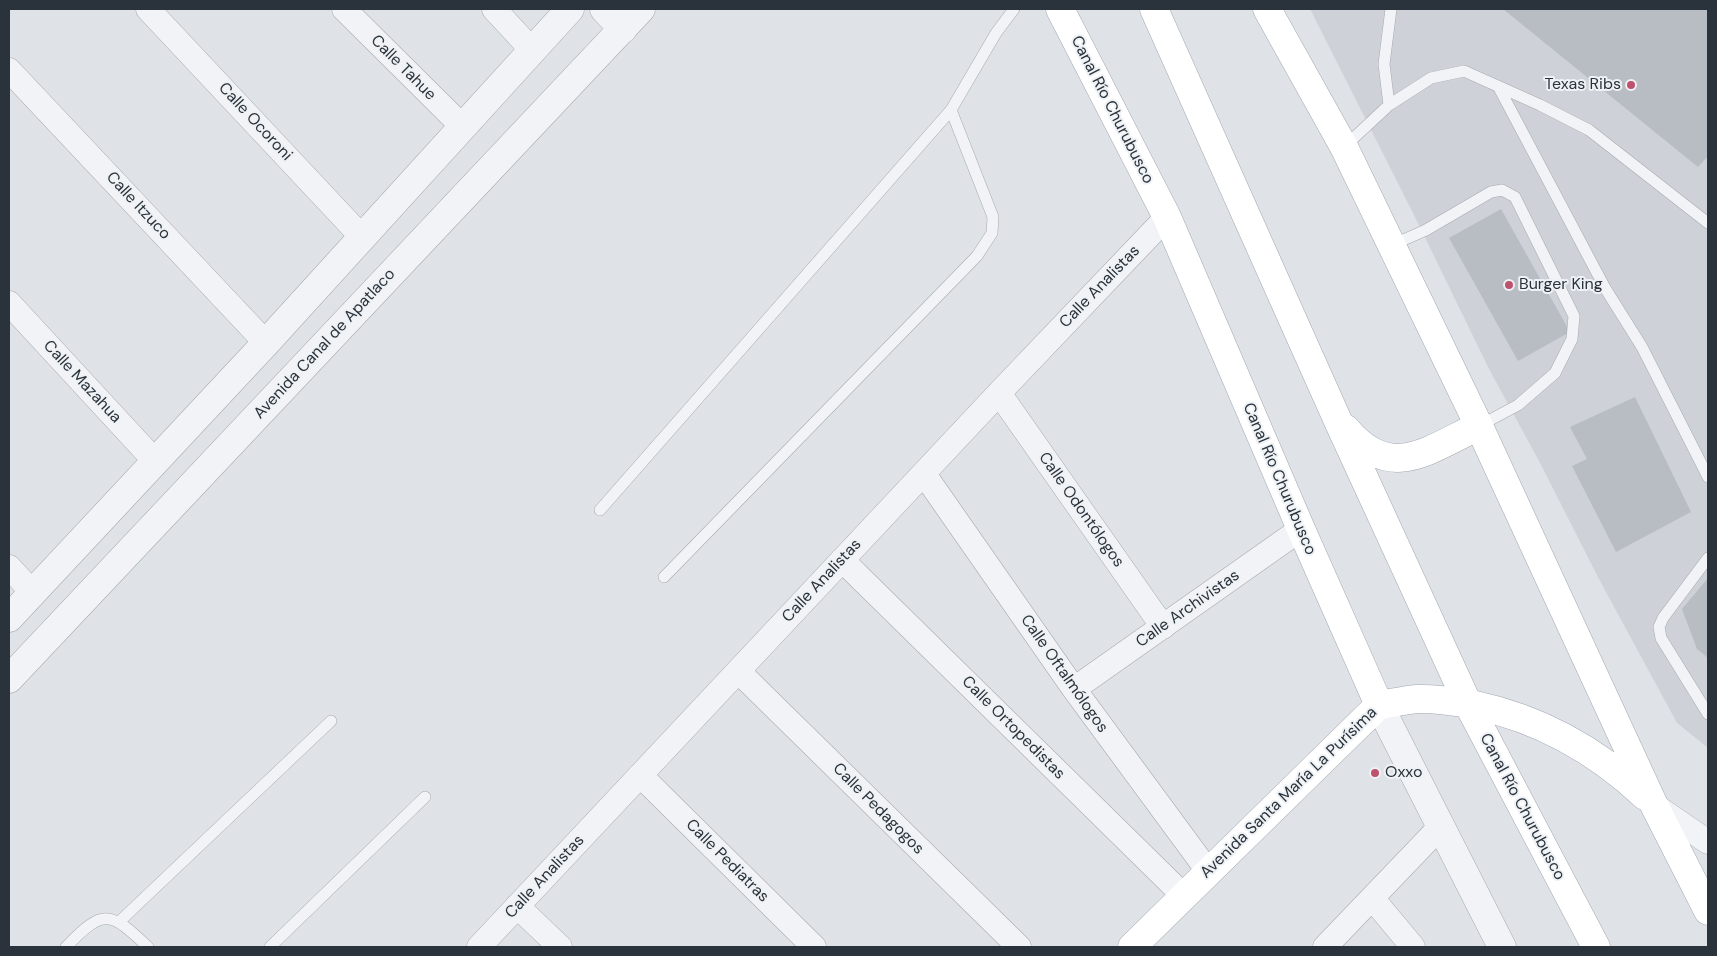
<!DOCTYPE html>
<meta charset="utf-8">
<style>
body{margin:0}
#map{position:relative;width:1717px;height:956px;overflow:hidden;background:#dfe3e7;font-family:"DM Sans",sans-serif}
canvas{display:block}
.frame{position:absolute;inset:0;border:10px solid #2a323c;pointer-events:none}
</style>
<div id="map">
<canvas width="1717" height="956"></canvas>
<div class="frame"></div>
</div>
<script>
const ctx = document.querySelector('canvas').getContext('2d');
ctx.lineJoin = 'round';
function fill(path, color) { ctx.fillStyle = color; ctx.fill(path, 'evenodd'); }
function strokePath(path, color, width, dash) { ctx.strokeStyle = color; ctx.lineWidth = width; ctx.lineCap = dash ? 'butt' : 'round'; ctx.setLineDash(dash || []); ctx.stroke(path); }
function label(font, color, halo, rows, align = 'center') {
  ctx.font = font + ' "DM Sans",sans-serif'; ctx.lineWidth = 4; ctx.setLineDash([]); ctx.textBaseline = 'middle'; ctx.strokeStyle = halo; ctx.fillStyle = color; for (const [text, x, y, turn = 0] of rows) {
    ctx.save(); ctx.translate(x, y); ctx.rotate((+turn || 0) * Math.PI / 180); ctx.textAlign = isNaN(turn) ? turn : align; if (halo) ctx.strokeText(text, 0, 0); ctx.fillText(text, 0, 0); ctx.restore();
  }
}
const built = new Path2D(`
 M 1310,9 L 1708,9 L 1708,748 L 1677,723 L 1600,581 L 1539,461 L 1489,369 L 1416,219 Z`);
const building = new Path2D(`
 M 1503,9 L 1708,9 L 1708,156 L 1698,167 Z
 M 1501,209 L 1570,332 L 1518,361 L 1449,238 Z
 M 1635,397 L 1691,512 L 1616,552 L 1572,466 L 1587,459 L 1570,427 Z
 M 1708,578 L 1708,658 L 1697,649 L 1682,609 Z`);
const service = new Path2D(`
 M 1498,86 L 1605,288 L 1642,347 L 1708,477
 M 1389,105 L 1384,64 L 1391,9
 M 1344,147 L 1389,105 L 1431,78 L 1464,71 L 1540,105 L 1589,130 L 1708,223
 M 1392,245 L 1426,230 L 1491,192 L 1502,190 L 1515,197 L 1574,316 L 1572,339 L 1555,373 L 1518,405 L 1479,426
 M 600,510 L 951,110
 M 1708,558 L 1663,618 L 1659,627 L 1661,638 L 1708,714
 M 664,577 L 977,256 L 992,233 L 993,217 L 951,110 L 996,33 L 1014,9
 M 120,921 L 331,721
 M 66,947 C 104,907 111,912 148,947
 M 270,947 L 425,797`);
const minor = new Path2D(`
 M 148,9 L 361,236
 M 344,9 L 463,127
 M 494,9 L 532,50
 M 9,70 L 266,343
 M 9,303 L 154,460
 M 999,393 L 1163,627
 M 924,474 L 1074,689 L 1208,871
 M 842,560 L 1184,896
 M 9,567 L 33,593
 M 738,671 L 1019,947
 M 1074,689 L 1301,529
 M 640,775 L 814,947
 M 1654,805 L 1708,842
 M 1372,898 L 1413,947
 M 517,906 L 560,947
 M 479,947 L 999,393 L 1167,217
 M 1325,947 L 1442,825`);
const tertiary = new Path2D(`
 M 604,9 L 623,29
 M 9,618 L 266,343 L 570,9
 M 9,679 L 641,9
 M 1379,705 L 1502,947`);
const primary = new Path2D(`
 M 1060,9 L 1167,217 L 1301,529 L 1379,705
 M 1154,9 L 1338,421 L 1468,704 L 1596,947
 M 1267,9 L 1344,147 L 1479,426 L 1654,805 L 1708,911
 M 1346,429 C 1391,483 1429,449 1479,426
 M 1132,947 L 1379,705 C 1392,703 1405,700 1417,699 C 1436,698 1457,702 1475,705 C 1540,719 1596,750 1645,796`);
const markers = [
 [1631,85,5,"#be526d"],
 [1509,285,5,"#be526d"],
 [1375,773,5,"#be526d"]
];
const streetNames = [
 ["Calle Tahue",403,68,45],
 ["Canal Río Churubusco",1112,110,63],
 ["Calle Ocoroni",255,122,47],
 ["Calle Itzuco",138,206,47],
 ["Calle Analistas",1100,287,-46],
 ["Avenida Canal de Apatlaco",325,344,-47],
 ["Calle Mazahua",82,382,47],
 ["Canal Río Churubusco",1279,479,67],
 ["Calle Odontólogos",1081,510,55],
 ["Calle Analistas",822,581,-47],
 ["Calle Archivistas",1188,609,-35],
 ["Calle Oftalmólogos",1064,674,55],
 ["Calle Ortopedistas",1013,728,45],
 ["Avenida Santa María La Purísima",1289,793,-44],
 ["Canal Río Churubusco",1522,807,62],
 ["Calle Pedagogos",878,809,45],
 ["Calle Pediatras",727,861,45],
 ["Calle Analistas",545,877,-47]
];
const poiNames = [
 ["Texas Ribs",1621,85,"right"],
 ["Burger King",1519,285],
 ["Oxxo",1385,773]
];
fill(built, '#ced2d8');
fill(building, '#b7bdc3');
strokePath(service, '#a5aab0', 12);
strokePath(minor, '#a5aab0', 25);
strokePath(tertiary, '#a5aab0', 29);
strokePath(primary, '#a0a9b1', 29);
strokePath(service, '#f2f3f6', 11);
strokePath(minor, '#f2f3f6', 24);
strokePath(tertiary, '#f2f3f6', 28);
strokePath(primary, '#fff', 28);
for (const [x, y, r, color] of markers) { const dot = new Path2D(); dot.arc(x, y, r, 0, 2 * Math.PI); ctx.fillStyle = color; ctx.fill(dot); strokePath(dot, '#eff2f5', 2); }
label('16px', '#2a323c', '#eff2f5', streetNames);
label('16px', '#2a323c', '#eff2f5', poiNames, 'left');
</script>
